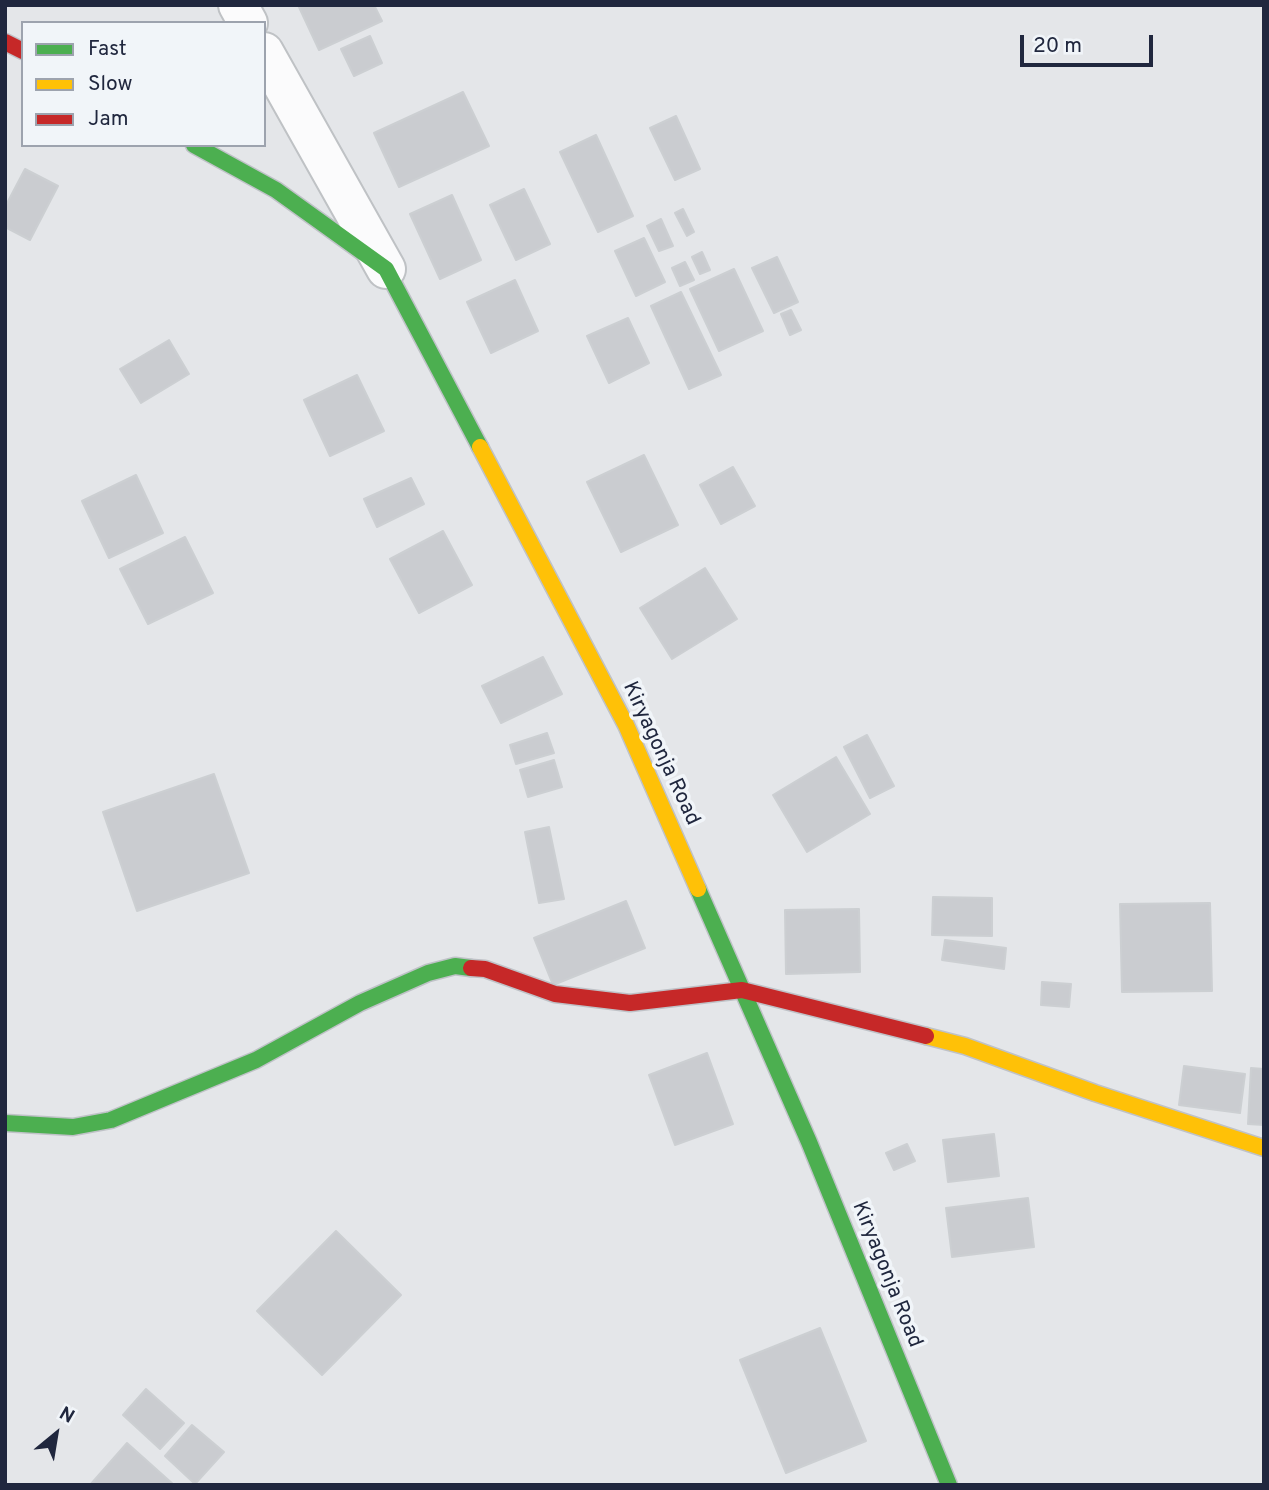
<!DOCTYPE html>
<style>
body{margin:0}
#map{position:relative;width:1269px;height:1490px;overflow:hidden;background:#e4e6e9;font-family:Overpass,sans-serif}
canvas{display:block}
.frame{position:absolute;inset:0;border:7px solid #20273e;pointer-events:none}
.legend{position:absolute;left:21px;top:21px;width:245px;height:126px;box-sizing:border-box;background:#f1f5f9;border:2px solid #9da3ae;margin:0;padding:9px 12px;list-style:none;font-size:21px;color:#20273e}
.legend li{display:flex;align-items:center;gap:14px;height:35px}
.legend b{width:35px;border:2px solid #9da3ae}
.north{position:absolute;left:21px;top:1399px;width:70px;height:70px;-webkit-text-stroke:5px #f1f5f9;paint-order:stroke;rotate:30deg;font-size:19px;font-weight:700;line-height:28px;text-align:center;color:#20273e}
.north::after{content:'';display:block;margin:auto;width:24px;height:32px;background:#20273e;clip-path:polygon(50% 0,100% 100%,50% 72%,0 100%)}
.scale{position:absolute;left:1020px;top:35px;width:133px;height:32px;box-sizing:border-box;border:4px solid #20273e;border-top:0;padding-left:9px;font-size:21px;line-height:24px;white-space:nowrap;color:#20273e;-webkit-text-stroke:5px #f1f5f9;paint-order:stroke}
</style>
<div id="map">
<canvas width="1269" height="1490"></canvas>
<div class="frame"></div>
<ul class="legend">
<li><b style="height:9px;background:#4caf50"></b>Fast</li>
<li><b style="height:9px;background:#ffc107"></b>Slow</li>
<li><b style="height:9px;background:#c62828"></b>Jam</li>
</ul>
<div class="north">N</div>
<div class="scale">20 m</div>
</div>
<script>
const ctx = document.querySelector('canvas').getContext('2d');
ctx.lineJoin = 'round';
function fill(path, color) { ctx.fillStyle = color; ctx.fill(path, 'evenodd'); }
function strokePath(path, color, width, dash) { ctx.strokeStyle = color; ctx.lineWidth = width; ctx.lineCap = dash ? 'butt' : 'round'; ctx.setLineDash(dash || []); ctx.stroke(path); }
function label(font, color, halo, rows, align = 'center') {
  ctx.font = font + ' Overpass,sans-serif'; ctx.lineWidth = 7; ctx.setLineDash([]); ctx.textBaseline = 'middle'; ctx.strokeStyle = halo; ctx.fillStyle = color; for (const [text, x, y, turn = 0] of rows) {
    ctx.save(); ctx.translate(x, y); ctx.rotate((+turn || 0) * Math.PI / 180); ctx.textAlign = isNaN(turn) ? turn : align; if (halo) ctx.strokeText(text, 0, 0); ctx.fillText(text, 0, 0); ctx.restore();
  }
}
const building = new Path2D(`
 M 298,5 L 374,5 L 382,21 L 319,50 Z
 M 370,36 L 382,63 L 354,76 L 341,49 Z
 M 463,92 L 489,146 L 399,187 L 374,133 Z
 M 676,116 L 700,169 L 675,180 L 650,128 Z
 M 596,135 L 633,216 L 598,232 L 560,152 Z
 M 25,169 L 58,186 L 30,240 L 5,227 L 5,207 Z
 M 524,189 L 550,244 L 516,260 L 490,205 Z
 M 452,195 L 481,260 L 440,279 L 410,214 Z
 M 683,209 L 694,232 L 687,236 L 675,213 Z
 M 661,219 L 673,246 L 659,251 L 647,226 Z
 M 644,238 L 665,282 L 636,296 L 615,251 Z
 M 702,252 L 710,270 L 700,274 L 692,257 Z
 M 777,257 L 798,302 L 774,313 L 752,268 Z
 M 685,262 L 694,280 L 680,286 L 672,268 Z
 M 734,269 L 763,331 L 719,351 L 690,289 Z
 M 515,280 L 538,331 L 491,353 L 467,302 Z
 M 681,292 L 721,375 L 689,389 L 651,306 Z
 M 791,310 L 801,330 L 790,335 L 781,314 Z
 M 628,318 L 649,363 L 609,383 L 587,336 Z
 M 169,340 L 189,374 L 141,403 L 120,369 Z
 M 357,375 L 384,431 L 330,456 L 304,400 Z
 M 644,455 L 678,525 L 621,552 L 587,482 Z
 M 733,467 L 755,506 L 721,524 L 700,485 Z
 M 136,475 L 163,533 L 109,558 L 82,501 Z
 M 411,478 L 424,504 L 377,527 L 364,499 Z
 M 443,531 L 472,585 L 419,613 L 390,559 Z
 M 185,537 L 213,593 L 148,624 L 120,569 Z
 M 705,568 L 737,619 L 672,659 L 640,608 Z
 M 543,657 L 562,694 L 501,723 L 482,686 Z
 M 547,733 L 554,753 L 516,764 L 510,745 Z
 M 867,735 L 894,786 L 870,798 L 844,747 Z
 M 836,757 L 870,814 L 807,852 L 773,795 Z
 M 554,760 L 562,787 L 528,797 L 520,770 Z
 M 214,774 L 249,873 L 137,911 L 103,812 Z
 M 549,827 L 564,899 L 539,903 L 525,832 Z
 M 933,897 L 992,898 L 992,936 L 932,935 Z
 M 626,901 L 645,948 L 553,985 L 534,938 Z
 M 1210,903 L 1212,991 L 1122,992 L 1120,904 Z
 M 859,909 L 860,972 L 786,974 L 785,910 Z
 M 945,940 L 1006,948 L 1004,969 L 942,960 Z
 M 1042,982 L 1071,984 L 1069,1007 L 1041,1005 Z
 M 707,1053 L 733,1124 L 675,1145 L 649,1075 Z
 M 1184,1066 L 1245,1074 L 1240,1113 L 1179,1105 Z
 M 1251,1068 L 1264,1069 L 1264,1125 L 1248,1124 Z
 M 994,1134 L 999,1176 L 948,1182 L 943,1140 Z
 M 907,1144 L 915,1161 L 894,1170 L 886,1153 Z
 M 1028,1198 L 1034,1247 L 952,1257 L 946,1208 Z
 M 336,1231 L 401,1295 L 322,1375 L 257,1311 Z
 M 820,1328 L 866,1441 L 786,1473 L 740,1360 Z
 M 146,1389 L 184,1423 L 160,1449 L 123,1415 Z
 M 192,1425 L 224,1452 L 195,1484 L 165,1456 Z
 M 127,1443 L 174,1485 L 90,1485 Z`);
const street = new Path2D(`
 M 238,5 L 248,23
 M 264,52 L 386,269`);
const fast = new Path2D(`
 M 194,145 L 276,190 L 386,269 L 480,447
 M 698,889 L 809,1142 L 949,1485
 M 5,1123 L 73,1127 L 111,1120 L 256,1060 L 360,1003 L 428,973 L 455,966 L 471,968`);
const slow = new Path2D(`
 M 480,447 L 626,725 L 698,889
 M 926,1036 L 965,1046 L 1095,1093 L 1264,1148`);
const jam = new Path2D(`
 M 5,42 L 23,51
 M 471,968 L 485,969 L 555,994 L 630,1003 L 742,990 L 926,1036`);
const streetNames = [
 ["Kiryagonja Road",660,754,65],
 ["Kiryagonja Road",886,1275,68]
];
fill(building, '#caccd0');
strokePath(building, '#cccfd2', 2);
strokePath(street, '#bfc2c5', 42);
strokePath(fast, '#bfc2c7', 19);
strokePath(slow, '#bfc2c7', 19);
strokePath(jam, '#bfc2c7', 19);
strokePath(street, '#fbfbfc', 38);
strokePath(fast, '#4caf50', 16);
strokePath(slow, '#ffc107', 16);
strokePath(jam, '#c62828', 16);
label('21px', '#20273e', '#f1f5f9', streetNames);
</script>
